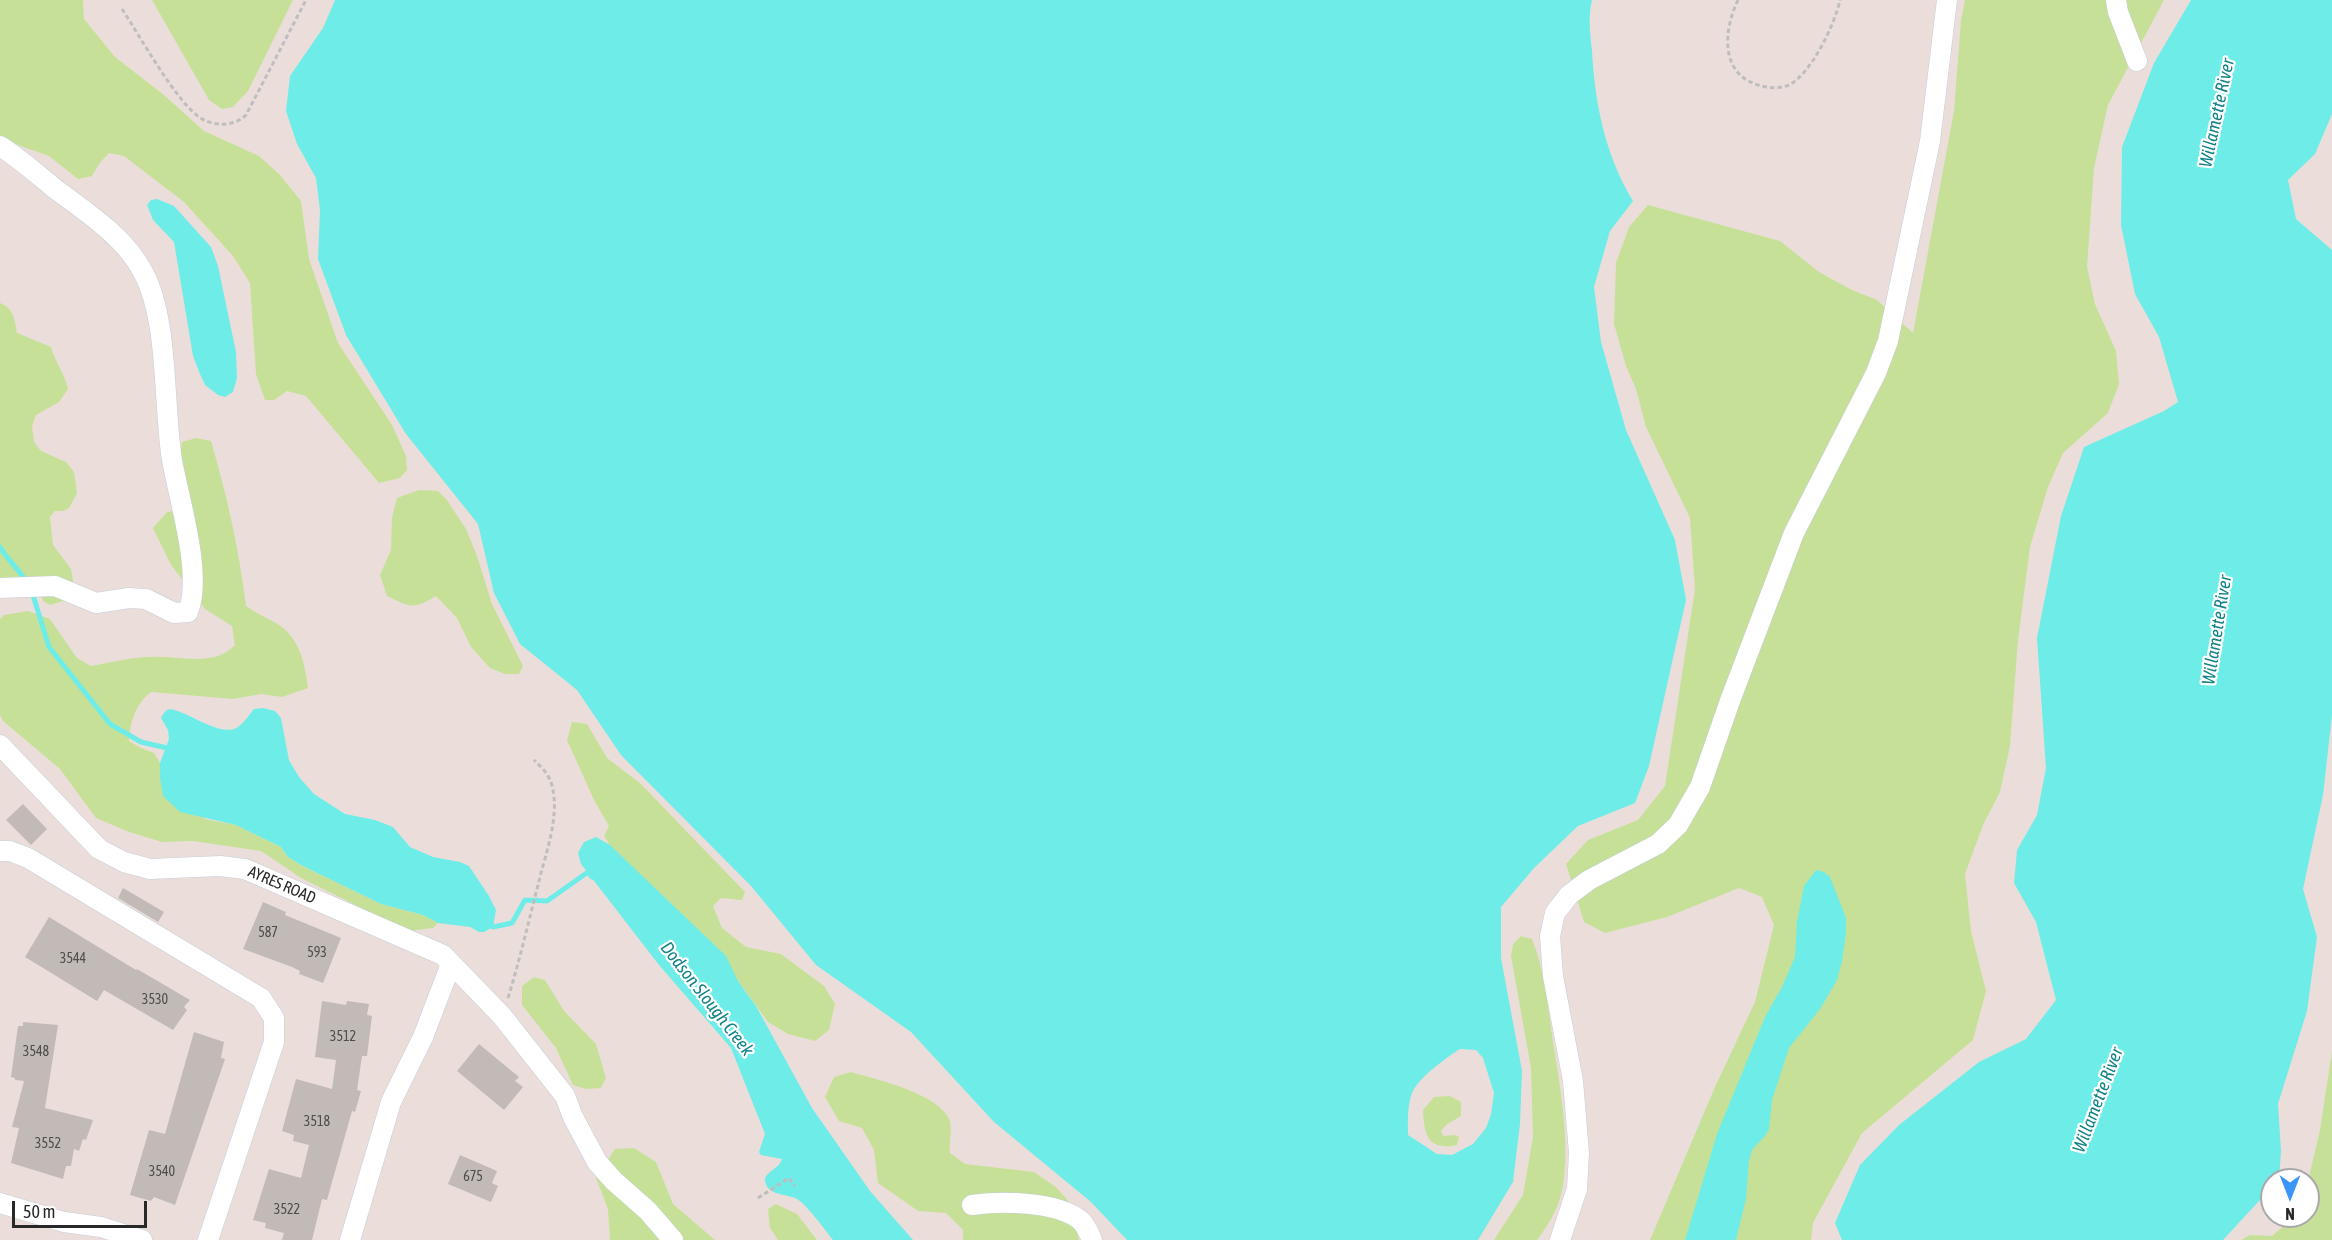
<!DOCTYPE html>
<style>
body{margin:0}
#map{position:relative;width:2332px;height:1240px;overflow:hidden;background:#ebdeda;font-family:"Asap Condensed",sans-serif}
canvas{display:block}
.north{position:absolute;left:2260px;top:1168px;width:60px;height:60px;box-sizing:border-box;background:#fff;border:2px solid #a9a9a9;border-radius:50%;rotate:180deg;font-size:16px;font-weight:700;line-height:24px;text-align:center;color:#282828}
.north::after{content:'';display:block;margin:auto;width:21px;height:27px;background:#3b95f6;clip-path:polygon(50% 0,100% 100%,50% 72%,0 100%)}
.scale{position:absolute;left:12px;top:1201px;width:135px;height:27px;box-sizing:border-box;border:3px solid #282828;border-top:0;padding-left:8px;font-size:18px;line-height:21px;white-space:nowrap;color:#282828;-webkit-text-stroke:4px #fff;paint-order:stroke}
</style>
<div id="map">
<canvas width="2332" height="1240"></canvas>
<div class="north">N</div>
<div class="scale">50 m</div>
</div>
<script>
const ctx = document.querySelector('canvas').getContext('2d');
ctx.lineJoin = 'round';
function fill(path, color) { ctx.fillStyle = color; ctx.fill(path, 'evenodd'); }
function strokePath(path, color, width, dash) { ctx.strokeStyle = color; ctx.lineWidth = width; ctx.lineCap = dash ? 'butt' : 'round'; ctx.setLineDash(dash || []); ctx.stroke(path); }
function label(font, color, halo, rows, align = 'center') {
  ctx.font = font + ' "Asap Condensed",sans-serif'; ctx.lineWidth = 4.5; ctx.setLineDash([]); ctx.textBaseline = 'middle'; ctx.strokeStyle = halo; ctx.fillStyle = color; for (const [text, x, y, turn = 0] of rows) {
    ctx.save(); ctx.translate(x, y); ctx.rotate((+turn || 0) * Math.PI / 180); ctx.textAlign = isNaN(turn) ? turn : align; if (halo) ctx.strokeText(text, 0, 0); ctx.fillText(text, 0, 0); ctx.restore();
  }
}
const green = new Path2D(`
 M 0,0 L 83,0 L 84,19 L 115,57 L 164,95 L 204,131 L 259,156 L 280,175 L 301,201 L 309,259 L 338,343 L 392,425 L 406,456 L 407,470 L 400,478 L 379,483 L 306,396 L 287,391 L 274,400 L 265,400 L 256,374 L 250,283 L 233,256 L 184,202 L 124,156 L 109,153 L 99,164 L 92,176 L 78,179 L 49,156 L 18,145 L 0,135 Z
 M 152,0 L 293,0 L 248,91 L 233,107 L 222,109 L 209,100 Z
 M 1965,0 L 2164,0 L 2108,105 L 2094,168 L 2087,267 L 2095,304 L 2116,351 L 2119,384 L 2108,413 L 2063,453 L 2048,487 L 2030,547 L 2018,640 L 2010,746 L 2000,792 L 1983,825 L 1965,874 L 1971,931 L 1986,991 L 1973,1040 L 1862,1133 L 1813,1223 L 1811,1240 L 1650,1240 L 1715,1087 L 1755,1002 L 1774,925 L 1762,897 L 1739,888 L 1667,917 L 1605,933 L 1584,922 L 1566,864 L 1588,840 L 1638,820 L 1665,786 L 1695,589 L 1690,518 L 1646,427 L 1636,389 L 1626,366 L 1614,324 L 1616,263 L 1629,227 L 1648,205 L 1780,241 L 1819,272 L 1852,290 L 1877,300 L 1913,333 L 1954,111 L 1961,20 Z
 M 0,303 C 14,308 15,321 17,333 L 51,347 C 55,362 65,374 68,389 L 59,402 L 36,415 L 32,426 L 34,442 L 41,451 L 66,462 L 74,472 L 77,493 L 69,508 L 64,511 L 55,511 L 50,517 L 53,545 L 71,569 L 74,586 L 63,601 L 50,605 L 43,601 L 40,592 L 0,580 Z
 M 196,438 L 211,441 C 227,496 239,549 246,606 C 257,614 268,618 279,625 C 300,639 305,664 308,688 L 282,697 L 261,694 L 233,699 L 151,692 C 136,703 130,722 129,741 L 141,748 L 154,753 L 160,763 L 160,778 L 205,819 L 236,825 L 281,847 L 288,857 L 301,865 L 381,904 L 423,915 L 438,923 L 433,928 L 408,931 L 301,878 L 261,851 L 193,841 L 162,842 L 129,832 L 96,818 L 60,769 L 3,721 L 0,715 L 0,619 L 4,615 L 28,611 L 50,619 L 77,658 L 91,666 C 110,663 131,657 150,657 C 177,655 214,668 235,645 L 232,626 L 205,609 L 171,565 L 153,528 L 167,512 L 174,511 L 182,442 Z
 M 419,490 L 438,491 L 447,500 L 466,529 L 477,556 L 492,604 L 523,666 L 519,674 L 505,674 L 490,668 L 471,647 L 457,618 L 436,596 C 413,610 410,607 387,596 L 380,575 L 391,550 L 392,517 L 397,498 Z
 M 572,722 L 587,724 L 607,758 L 641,784 L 745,892 L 742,900 L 721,898 L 713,906 L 722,928 L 746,947 L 781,954 L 824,986 L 835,1004 L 829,1030 L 815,1041 L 788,1034 L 768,1022 L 711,944 L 661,894 L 619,860 L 604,836 L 609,826 L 594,800 L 567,740 Z
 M 1521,936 L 1532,939 C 1545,972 1548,1007 1553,1042 C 1560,1086 1569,1134 1564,1178 C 1562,1202 1551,1222 1537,1240 L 1494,1240 L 1523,1195 L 1533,1137 L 1531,1068 L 1511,956 L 1513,944 Z
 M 534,977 L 545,980 L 564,1011 L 596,1044 L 606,1078 L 601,1088 L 586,1089 L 573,1085 L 556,1048 L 522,1005 L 522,986 Z
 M 2332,1051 L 2332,1240 L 2241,1240 L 2250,1235 L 2272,1236 L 2295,1216 L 2308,1216 L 2308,1181 L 2320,1130 Z
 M 851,1072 C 875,1079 941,1094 950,1121 C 952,1130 949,1143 950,1153 L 965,1164 L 1034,1172 L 1056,1187 L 1070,1203 L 1079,1240 L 963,1240 L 963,1230 L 946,1213 L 918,1211 L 878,1183 L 874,1150 L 862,1128 L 839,1121 L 825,1097 L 834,1077 Z
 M 1450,1096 L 1461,1102 L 1461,1116 L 1446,1125 L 1441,1131 L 1443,1136 L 1455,1135 L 1459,1137 L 1457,1145 C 1428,1151 1424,1135 1423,1110 L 1434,1097 Z
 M 634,1148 L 656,1162 L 673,1204 L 715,1240 L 610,1240 L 608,1209 L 596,1178 L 615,1149 Z
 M 776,1204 L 797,1214 L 817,1240 L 778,1240 L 770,1228 L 768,1209 Z`);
const water = new Path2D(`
 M 335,0 L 1592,0 C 1588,17 1590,33 1592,51 C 1595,104 1605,155 1633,201 L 1610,231 L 1594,287 L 1601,342 L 1626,430 L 1675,540 L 1686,600 L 1649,766 L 1635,803 L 1578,826 L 1534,868 L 1501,907 L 1501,958 L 1522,1071 L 1520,1124 L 1513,1182 L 1478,1240 L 1127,1240 L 1091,1202 L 994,1122 L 911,1032 L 816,965 L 751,886 L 621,755 L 577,690 L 520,644 L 494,593 L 478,524 L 406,434 L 346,335 L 318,259 L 320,210 L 316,178 L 297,144 L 286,111 L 290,76 L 323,28 ZM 1460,1049 L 1476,1050 L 1483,1058 L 1494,1093 L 1491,1114 L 1486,1128 L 1473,1144 L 1452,1155 L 1437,1154 L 1408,1135 C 1408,1121 1407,1107 1412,1093 C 1418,1078 1446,1058 1460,1049 Z
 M 2191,0 L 2332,0 L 2332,114 L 2315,154 L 2288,180 L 2296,219 L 2332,250 L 2332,715 L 2323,795 L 2303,889 L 2317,937 L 2307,1011 L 2278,1104 L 2281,1151 L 2279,1180 L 2272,1180 L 2272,1187 L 2223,1240 L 1842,1240 L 1835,1223 L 1860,1165 L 1899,1125 L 1979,1062 L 2026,1039 L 2056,1000 L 2036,922 L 2014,883 L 2017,850 L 2037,815 L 2046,768 L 2037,638 L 2061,516 L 2084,447 L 2164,411 L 2178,402 L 2159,337 L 2135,294 L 2121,225 L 2122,147 L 2154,63 Z
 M 157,199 L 174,206 L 211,247 L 218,266 L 236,352 L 237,378 L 233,392 L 225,397 L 218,395 L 205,385 L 200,374 L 193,356 L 174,242 L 153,220 L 147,205 L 151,200 Z
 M 263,708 L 275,711 L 281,718 L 289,760 L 299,777 L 314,794 L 345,814 L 375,820 L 393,827 L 410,847 L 433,857 L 460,862 L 469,866 L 489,896 L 496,910 L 493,927 L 484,932 L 479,932 L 470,927 L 438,923 L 423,915 L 381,904 L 301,865 L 288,857 L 281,847 L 236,825 L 180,812 L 163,796 L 160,778 L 160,763 L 169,739 L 168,730 L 161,718 C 162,716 165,711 167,710 C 178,704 220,740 238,727 C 244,723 249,715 254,709 Z
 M 596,837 L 610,845 L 726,956 L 738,981 L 756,1006 L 812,1108 L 870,1191 L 913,1240 L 833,1240 C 825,1230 805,1202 795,1198 C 785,1194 766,1195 765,1180 C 765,1172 779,1169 782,1159 L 761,1155 L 759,1152 L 765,1134 L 731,1048 L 659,965 L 581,864 L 578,853 L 584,842 Z
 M 1816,870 L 1824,872 L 1830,877 L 1846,918 L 1846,933 L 1842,961 L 1837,980 L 1820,1009 L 1789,1048 L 1772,1100 L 1769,1129 L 1765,1136 L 1752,1150 L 1749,1161 L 1746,1199 L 1736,1240 L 1685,1240 L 1717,1134 L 1765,1017 L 1782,987 L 1795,957 L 1797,921 L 1804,886 Z`);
const stream = new Path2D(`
 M 0,547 C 8,561 20,570 27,583
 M 32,592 L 49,647 L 110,724 L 141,742 L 167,748
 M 493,927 L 512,923 L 525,900 L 547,901 L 588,872 L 592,877`);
const building = new Path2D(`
 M 23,804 L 47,829 L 31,845 L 6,820 Z
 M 123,888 L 164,912 L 158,922 L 118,898 Z
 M 263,902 L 286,912 L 285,915 L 341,938 L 323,983 L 299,974 L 300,971 L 292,967 L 243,949 Z
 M 49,917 L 136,970 L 137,969 L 190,1000 L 184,1007 L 187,1010 L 173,1030 L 104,990 L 97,1001 L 25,957 Z
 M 322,1001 L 346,1005 L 347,1001 L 369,1004 L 367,1015 L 372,1016 L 367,1056 L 362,1056 L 357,1090 L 361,1091 L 355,1112 L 352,1111 L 327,1200 L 322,1199 L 312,1240 L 282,1240 L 284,1233 L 265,1228 L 266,1223 L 253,1220 L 269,1169 L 301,1178 L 309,1145 L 293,1141 L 294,1135 L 282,1131 L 296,1079 L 332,1089 L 336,1060 L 315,1057 Z
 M 23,1022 L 58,1025 L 45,1108 L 93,1120 L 86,1140 L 83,1139 L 79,1151 L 74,1149 L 71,1166 L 66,1166 L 63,1179 L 11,1163 L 19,1128 L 12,1127 L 24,1081 L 15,1080 L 15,1078 L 11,1077 L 18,1026 L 23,1026 Z
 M 194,1032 L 224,1042 L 221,1058 L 225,1059 L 175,1205 L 154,1197 L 151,1201 L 130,1195 L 149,1130 L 165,1134 Z
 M 479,1044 L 519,1077 L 515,1081 L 523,1087 L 504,1110 L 457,1071 Z
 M 460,1155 L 497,1171 L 492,1183 L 498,1186 L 491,1202 L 448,1184 Z`);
const path = new Path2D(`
 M 1738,0 C 1724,29 1719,73 1758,85 C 1768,88 1779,89 1789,85 C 1811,74 1835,24 1840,0
 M 122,9 C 140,36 177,104 202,119 C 216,127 235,126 246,115 L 306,0
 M 508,998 C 520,959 529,920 539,881 C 546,852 560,816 552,786 C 550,775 541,767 534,760
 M 758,1198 L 789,1178 L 795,1186`);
const minor = new Path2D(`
 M 2116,0 L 2118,12 L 2137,61
 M 0,146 C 19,158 37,174 54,188 C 86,212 124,236 143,272 C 169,320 163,404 172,460 C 179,500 203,575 188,612 L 174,613 L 146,599 L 129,598 L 96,603 L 55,586 L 0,588
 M 0,745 L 99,849 L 124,862 L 150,869 L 220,866 L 245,869 L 443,955 L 502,1016 L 565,1096 L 573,1117 L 597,1162 L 614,1181 L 648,1211 L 673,1240
 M 0,851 L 10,851 L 28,858 L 261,998 L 274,1018 L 274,1042 L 208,1240
 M 0,1203 L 64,1222 L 101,1227 L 142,1240
 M 972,1205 C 1001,1201 1056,1201 1080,1220 C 1086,1225 1089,1233 1092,1240
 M 350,1240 L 391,1102 L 423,1037 L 451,964
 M 1560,1240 L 1577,1189 L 1579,1153 L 1573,1081 L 1553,976 L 1550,936 L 1555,913 L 1569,895 L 1589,880 L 1658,844 L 1678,825 L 1700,787 L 1731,698 L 1794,533 L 1876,373 L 1888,341 L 1930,141 L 1947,0`);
const numberNames = [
 ["587",268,933],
 ["593",317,953],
 ["3544",73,959],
 ["3530",155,1000],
 ["3512",343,1037],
 ["3548",36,1052],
 ["3518",317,1122],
 ["3552",48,1144],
 ["3540",162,1172],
 ["675",473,1177],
 ["3522",287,1210]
];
const streetNames = [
 ["AYRES ROAD",282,885,23]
];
const waterNames = [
 ["Willamette River",2217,113,-78],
 ["Willamette River",2217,630,-81],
 ["Dodson Slough Creek",707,999,52],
 ["Willamette River",2098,1100,-69]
];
fill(green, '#c6e197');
fill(water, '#6eece8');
strokePath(stream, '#6eece8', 5);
fill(building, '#c2bab6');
strokePath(minor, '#c5cdd6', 21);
strokePath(path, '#bebebe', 3, [4.5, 3]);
strokePath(minor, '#fff', 20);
label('14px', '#4e4c4c', null, numberNames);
label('16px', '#282828', '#fff', streetNames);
label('italic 18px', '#108288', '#fff', waterNames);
</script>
